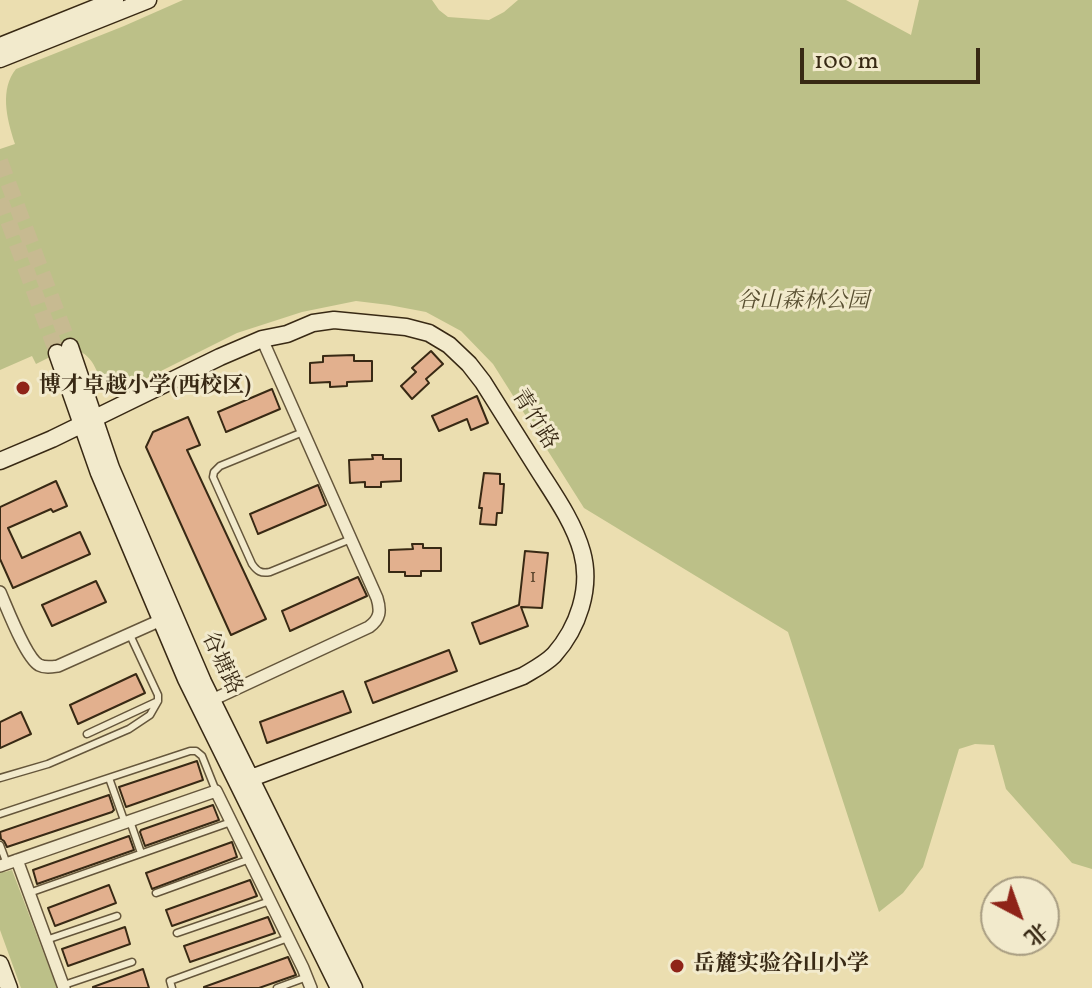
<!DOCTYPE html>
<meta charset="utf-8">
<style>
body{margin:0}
#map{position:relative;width:1092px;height:988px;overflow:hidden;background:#ebdeb0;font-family:Vollkorn,"Noto Serif SC",serif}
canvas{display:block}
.north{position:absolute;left:980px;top:876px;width:80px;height:80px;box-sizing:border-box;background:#f2eacc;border:2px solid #a89d82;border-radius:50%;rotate:139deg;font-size:22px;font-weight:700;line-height:32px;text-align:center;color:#382914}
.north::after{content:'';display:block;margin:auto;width:28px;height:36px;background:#8f2418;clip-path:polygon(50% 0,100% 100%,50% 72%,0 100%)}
.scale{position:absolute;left:800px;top:48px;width:180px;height:36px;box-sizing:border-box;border:4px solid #382914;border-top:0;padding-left:10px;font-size:24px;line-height:28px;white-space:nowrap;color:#382914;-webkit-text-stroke:6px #f2eacc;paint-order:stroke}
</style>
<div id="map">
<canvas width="1092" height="988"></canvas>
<div class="north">北</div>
<div class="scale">100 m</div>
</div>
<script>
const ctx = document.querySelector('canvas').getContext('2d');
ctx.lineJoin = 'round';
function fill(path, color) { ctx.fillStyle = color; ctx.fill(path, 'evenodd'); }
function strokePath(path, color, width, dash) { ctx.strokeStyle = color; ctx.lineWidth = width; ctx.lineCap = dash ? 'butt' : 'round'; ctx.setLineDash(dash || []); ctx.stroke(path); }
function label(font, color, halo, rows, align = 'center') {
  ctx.font = font + ' Vollkorn,"Noto Serif SC",serif'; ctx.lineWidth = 6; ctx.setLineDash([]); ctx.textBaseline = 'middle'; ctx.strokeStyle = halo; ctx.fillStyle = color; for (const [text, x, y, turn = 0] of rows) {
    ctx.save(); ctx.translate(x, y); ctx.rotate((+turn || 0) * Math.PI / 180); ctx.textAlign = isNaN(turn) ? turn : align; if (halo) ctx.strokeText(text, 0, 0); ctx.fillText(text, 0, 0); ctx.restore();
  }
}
const green = new Path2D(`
 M 183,0 L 432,0 L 439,10 L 448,17 L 489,20 L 504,12 L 518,0 L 846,0 L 911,35 L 919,0 L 1092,0 L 1092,869 L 1072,863 L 1006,789 L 994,745 L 975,744 L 959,749 L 923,867 L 903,893 L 879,912 L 788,632 L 584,508 L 493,364 L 461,331 L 426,312 L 389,305 L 356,301 L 302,312 L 237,333 L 127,388 C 97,397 104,380 92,362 C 86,353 79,351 70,347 L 36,364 L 32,356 L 0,370 L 0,149 L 15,144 C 6,117 0,89 16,69 L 124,26 Z
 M 0,861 L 5,872 L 12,870 L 57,988 L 21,988 L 0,930 Z`);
const building = new Path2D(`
 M 431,351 L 443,364 L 426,379 L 429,383 L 412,399 L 401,386 L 416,372 L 412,368 Z
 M 354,355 L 354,361 L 372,361 L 372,381 L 347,382 L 347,386 L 330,387 L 330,382 L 310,383 L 310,363 L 323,362 L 323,356 Z
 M 272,389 L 280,409 L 226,432 L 218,412 Z
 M 477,396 L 488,423 L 471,430 L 467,419 L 439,431 L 432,416 Z
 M 188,417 L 200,445 L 187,450 L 266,619 L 231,635 L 146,447 L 153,432 Z
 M 372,455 L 383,455 L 383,459 L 401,459 L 401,481 L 381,482 L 381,487 L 365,487 L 365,482 L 350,483 L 349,460 L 373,459 Z
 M 484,473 L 500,474 L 500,484 L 504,484 L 502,513 L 497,513 L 496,525 L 480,524 L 482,508 L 479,508 Z
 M 56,481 L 67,506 L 53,512 L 51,509 L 8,528 L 22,558 L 80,532 L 90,554 L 13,588 L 0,559 L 0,507 Z
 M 318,485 L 326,505 L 258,534 L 250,514 Z
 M 412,544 L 423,544 L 423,548 L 441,548 L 441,571 L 421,571 L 421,576 L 405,576 L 405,572 L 389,572 L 389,550 L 413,549 Z
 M 525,551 L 548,553 L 542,608 L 521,607 L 528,626 L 480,644 L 472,623 L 519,605 Z
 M 358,577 L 367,596 L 290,631 L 282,611 Z
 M 96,581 L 106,602 L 52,626 L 42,605 Z
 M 449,650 L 457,671 L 373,703 L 365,682 Z
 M 136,674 L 145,693 L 78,724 L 70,705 Z
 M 343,691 L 351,712 L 267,743 L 260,722 Z
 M 21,712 L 31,734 L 0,748 L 0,722 Z
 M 197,761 L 203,780 L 126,807 L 119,787 Z
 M 109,795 L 114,810 L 112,812 L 7,847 L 4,841 L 1,839 L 0,832 Z
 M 213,805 L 219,820 L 145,846 L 140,832 L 141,830 Z
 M 129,836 L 134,850 L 37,884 L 33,870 Z
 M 232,842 L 237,857 L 152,889 L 146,873 Z
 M 250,880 L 257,896 L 172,926 L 166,910 Z
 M 109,885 L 116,903 L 55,926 L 48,908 Z
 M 268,917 L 275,933 L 190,962 L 184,946 Z
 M 125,927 L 130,944 L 68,966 L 62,949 Z
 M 288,957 L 296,975 L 259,988 L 204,988 L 204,987 Z
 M 143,969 L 149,988 L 93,988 L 93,987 Z`);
const secondaryTunnel = new Path2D(`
 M 0,161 L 70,347
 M 0,199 L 57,353`);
const lane = new Path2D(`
 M 303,432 L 220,466 L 214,472 L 213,477 L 252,564 C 257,571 261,574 270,572 L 351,539
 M 87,734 L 158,701
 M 0,778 L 48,764 L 129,729 L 150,715 L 158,701 L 158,695 L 130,635
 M 109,778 L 125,823
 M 0,814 L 190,751 L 196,751 L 202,756 L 216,791
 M 130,821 L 141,853
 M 0,845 L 7,864
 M 29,893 L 231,822
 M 156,893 L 250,859
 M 177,933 L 270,901
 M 46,940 L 117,916
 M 64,985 L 132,962
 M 172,988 L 170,981 L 288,938
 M 277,988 L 307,977`);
const street = new Path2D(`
 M 0,592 C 7,608 26,658 39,665 C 45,668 51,667 58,666 L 161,620
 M 212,700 L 369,627 C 380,619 381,611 377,598 L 262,339
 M 17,860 L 64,988
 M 0,866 L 216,791 L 303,968 L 311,988`);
const secondary = new Path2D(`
 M 0,46 L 115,0
 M 0,59 L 148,0
 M 70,347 L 111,468 L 203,682 L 354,988
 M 57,353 L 99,473 L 186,679 L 339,988
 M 0,461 L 52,439 L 220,357 L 262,339 L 287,334 L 313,323 L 334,320 L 406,327 L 429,333 L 449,345 L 469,364 L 483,382 C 501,411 520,441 539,471 C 555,496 574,523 582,552 C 592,588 578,628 554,655 C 545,664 533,670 523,676 L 238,783
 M 0,964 L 9,988`);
const markers = [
 [23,388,8,"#8f2418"],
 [677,966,8,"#8f2418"]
];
const numberNames = [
 ["1",533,579]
];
const parkNames = [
 ["谷山森林公园",803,303]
];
const poiNames = [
 ["博才卓越小学(西校区)",39,388],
 ["岳麓实验谷山小学",693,966]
];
const streetNames = [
 ["青竹路",533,420,58],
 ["谷塘路",220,664,65]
];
fill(green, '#bcc088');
fill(building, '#e2b08e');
strokePath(building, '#382914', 2);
strokePath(secondaryTunnel, '#c7ba91', 16, [16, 8]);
strokePath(lane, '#65563b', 9);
strokePath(street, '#65563b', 14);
strokePath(secondary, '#382914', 19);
strokePath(lane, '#f2eacc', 6);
strokePath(street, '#f2eacc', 11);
strokePath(secondary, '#f2eacc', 16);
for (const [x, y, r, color] of markers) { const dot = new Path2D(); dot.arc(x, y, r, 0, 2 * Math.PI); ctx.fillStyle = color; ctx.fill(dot); strokePath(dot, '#f2eacc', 3); }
label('18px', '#624b32', null, numberNames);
label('italic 22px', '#594f31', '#f2eacc', parkNames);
label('bold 22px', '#382914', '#f2eacc', poiNames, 'left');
label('22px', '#382914', '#f2eacc', streetNames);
</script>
